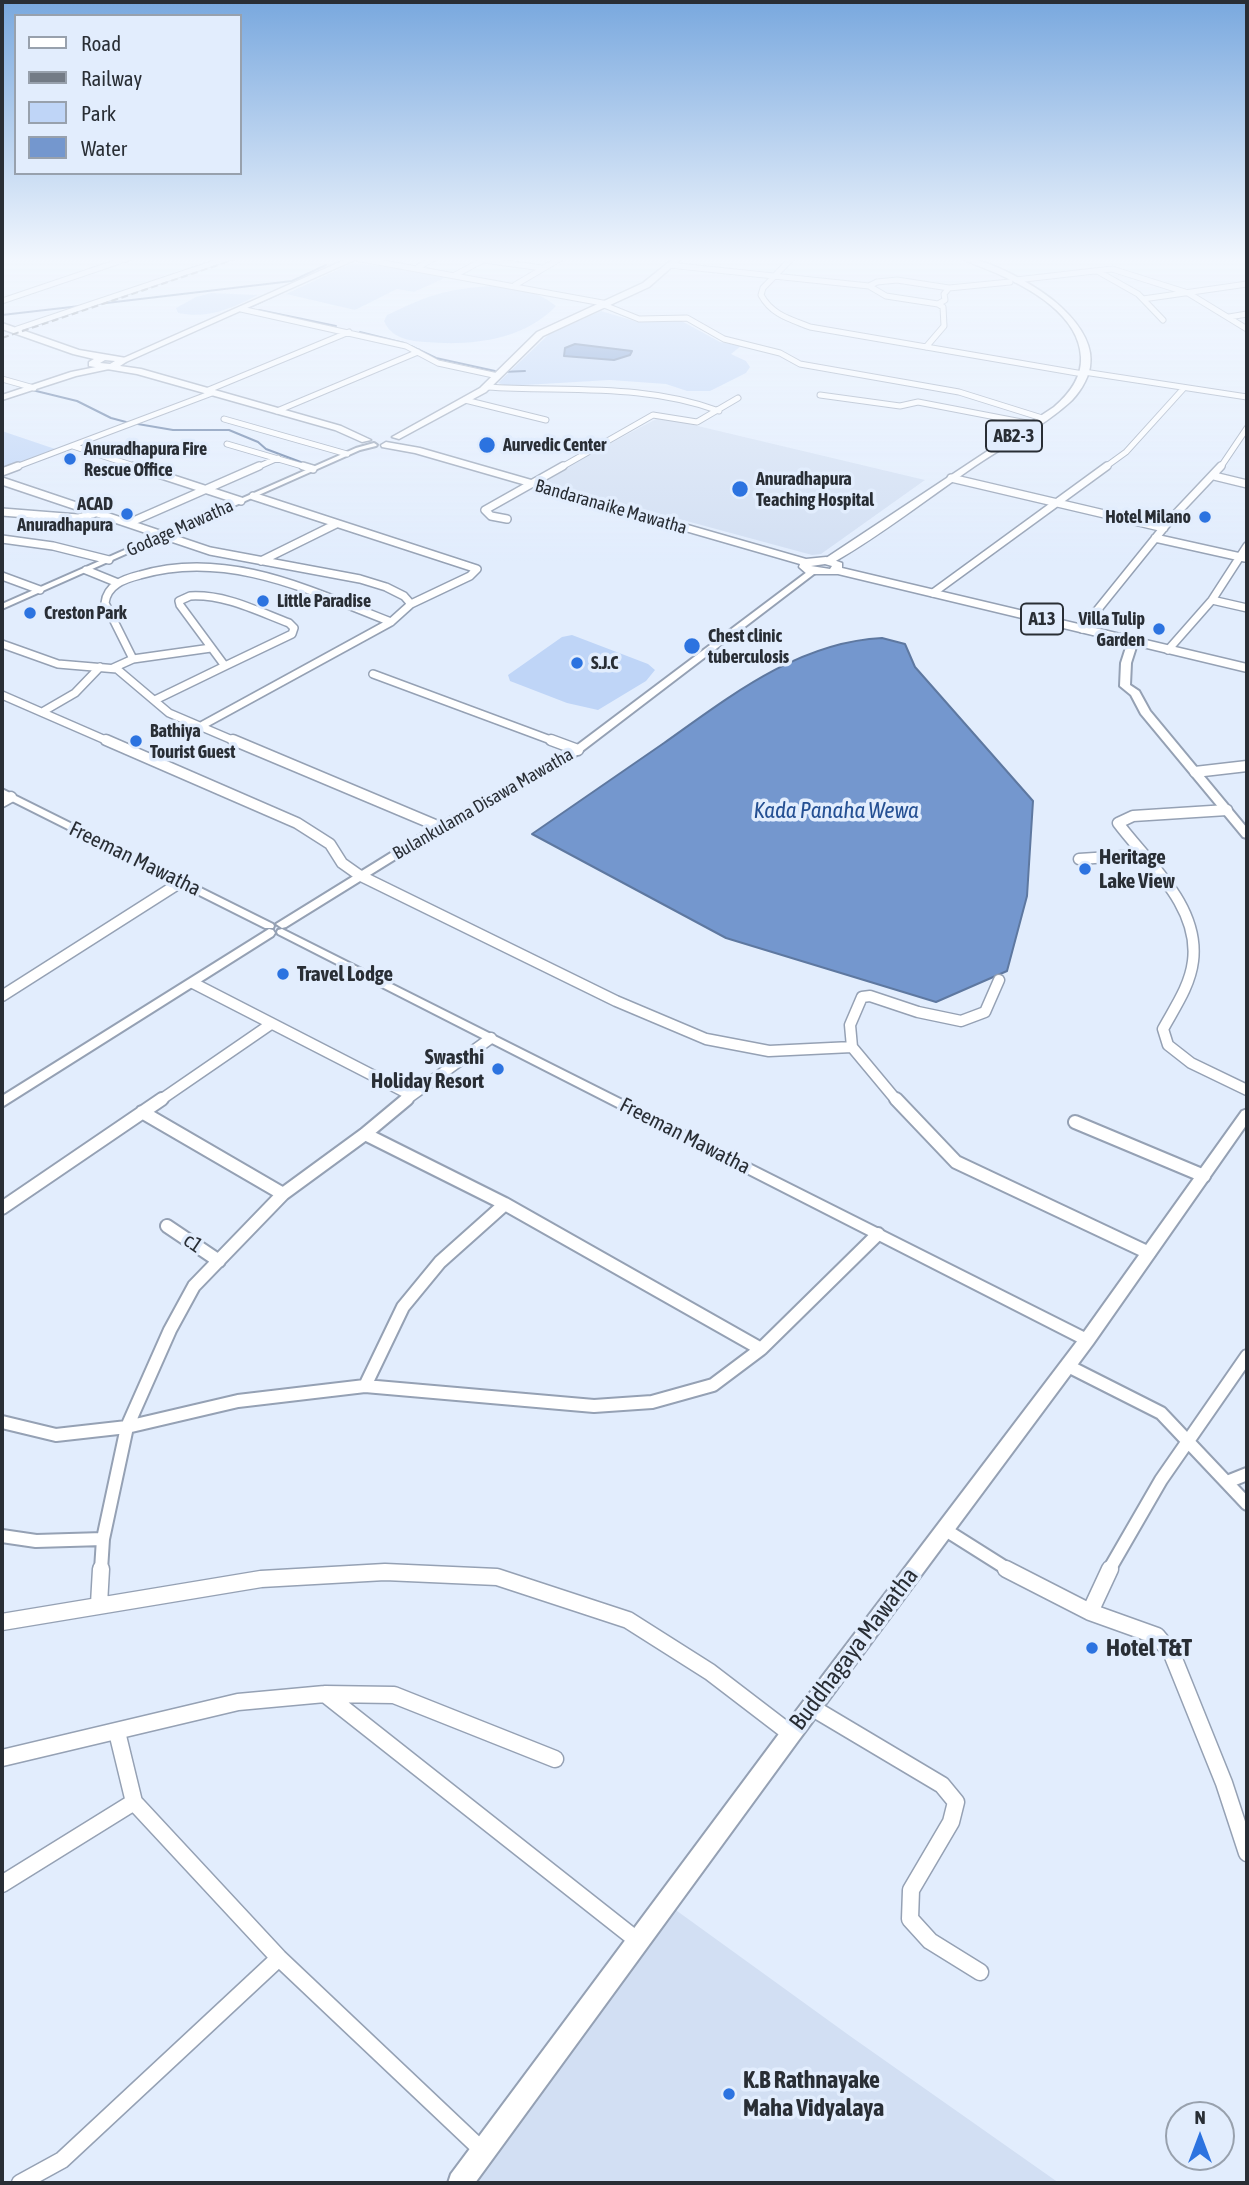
<!DOCTYPE html>
<style>
body{margin:0}
#map{position:relative;width:1249px;height:2185px;overflow:hidden;background:#e2edfd;font-family:"Asap Condensed",sans-serif}
canvas{display:block}
.frame{position:absolute;inset:0;border:4px solid #292e35;pointer-events:none}
.legend{position:absolute;left:14px;top:14px;width:228px;height:161px;box-sizing:border-box;background:#e2edfd;border:2px solid #98a1ad;margin:0;padding:9px 12px;list-style:none;font-size:21px;color:#292e35}
.legend li{display:flex;align-items:center;gap:14px;height:35px}
.legend b{width:35px;border:2px solid #98a1ad}
.north{position:absolute;left:1165px;top:2101px;width:70px;height:70px;box-sizing:border-box;background:#e2edfd;border:2px solid #98a1ad;border-radius:50%;rotate:0deg;font-size:19px;font-weight:700;line-height:28px;text-align:center;color:#292e35}
.north::after{content:'';display:block;margin:auto;width:24px;height:32px;background:#2c73e0;clip-path:polygon(50% 0,100% 100%,50% 72%,0 100%)}
</style>
<div id="map">
<canvas width="1249" height="2185"></canvas>
<div class="frame"></div>
<ul class="legend">
<li><b style="height:9px;background:#fff"></b>Road</li>
<li><b style="height:9px;background:#737b86"></b>Railway</li>
<li><b style="height:19px;background:#bfd5f7"></b>Park</li>
<li><b style="height:19px;background:#7497ce"></b>Water</li>
</ul>
<div class="north">N</div>
</div>
<script>
const ctx = document.querySelector('canvas').getContext('2d');
ctx.lineJoin = 'round';
function fill(path, color) { ctx.fillStyle = color; ctx.fill(path, 'evenodd'); }
function strokePath(path, color, width, dash) { ctx.strokeStyle = color; ctx.lineWidth = width; ctx.lineCap = dash ? 'butt' : 'round'; ctx.setLineDash(dash || []); ctx.stroke(path); }
function label(font, color, halo, rows, align = 'center') {
  ctx.font = font + ' "Asap Condensed",sans-serif'; ctx.lineWidth = 7; ctx.setLineDash([]); ctx.textBaseline = 'middle'; ctx.strokeStyle = halo; ctx.fillStyle = color; for (const [text, x, y, turn = 0] of rows) {
    ctx.save(); ctx.translate(x, y); ctx.rotate((+turn || 0) * Math.PI / 180); ctx.textAlign = isNaN(turn) ? turn : align; if (halo) ctx.strokeText(text, 0, 0); ctx.fillText(text, 0, 0); ctx.restore();
  }
}
const built = new Path2D(`
 M 660,417 L 925,480 L 821,554 L 812,555 L 539,481 Z
 M 666,1903 L 850,2036 L 1059,2183 L 460,2183 Z`);
const green = new Path2D(`
 M 352,263 L 400,268 L 447,277 L 414,292 L 397,289 L 355,310 L 286,294 Z
 M 492,286 C 517,288 537,290 556,306 C 523,341 470,346 425,342 C 409,341 391,338 384,321 L 387,315 C 429,295 445,289 492,286 Z
 M 211,293 L 258,295 C 231,309 208,319 178,313 L 176,308 L 196,297 Z
 M 601,311 L 638,322 L 678,319 L 720,342 L 741,346 L 731,354 L 746,361 L 750,367 L 746,373 L 710,391 L 687,391 L 666,384 L 610,380 L 508,386 L 498,383 L 549,334 Z
 M 2,431 L 61,451 L 2,472 Z
 M 572,635 L 648,664 L 655,670 L 646,681 L 598,710 L 567,703 L 510,681 L 508,675 L 562,637 Z`);
const water = new Path2D(`
 M 575,344 L 632,351 L 630,355 L 614,360 L 564,356 L 565,348 Z
 M 882,638 L 905,644 L 915,667 L 1033,801 L 1027,896 L 1007,971 L 936,1002 L 726,938 L 532,834 C 576,804 620,773 664,743 C 729,697 798,642 882,638 Z`);
const stream = new Path2D(`
 M 98,304 L 292,281 L 326,265
 M 251,309 L 248,308 L 283,292
 M 259,310 L 336,326
 M 2,315 L 80,306
 M 360,332 L 404,343
 M 411,346 L 436,358 L 495,371
 M 502,372 L 525,371
 M 32,390 L 77,401 L 111,418 L 126,422 L 173,430 L 229,430 L 258,442 L 266,449 L 306,464`);
const minorFar4 = new Path2D(`
 M 356,258 L 608,304
 M 792,258 L 763,288 L 761,295 C 772,315 790,319 810,327 L 1083,374
 M 484,260 L 542,268
 M 669,265 L 869,286
 M 417,268 L 434,258
 M 1099,272 L 1138,294 L 1163,320
 M 455,275 L 487,258
 M 897,280 L 949,288 L 944,294 L 945,300 L 938,304 L 886,296 L 869,286 L 877,282 Z
 M 1016,280 L 1112,269 L 1188,293 L 1247,329
 M 515,285 L 561,258
 M 949,288 L 1010,282
 M 1143,299 L 1247,284
 M 2,301 L 129,258
 M 604,305 L 639,319 L 687,318 L 724,339 L 780,353 L 800,364 L 959,392 L 1042,418
 M 241,309 L 406,346 L 438,363 L 498,376
 M 1229,317 L 1247,314
 M 17,329 L 229,258
 M 926,347 L 944,326 L 943,307 L 938,304
 M 1084,372 L 1247,397
 M 2,379 L 34,388
 M 487,387 C 565,392 645,383 719,411
 M 206,391 L 349,332
 M 820,395 L 900,406 L 918,402 L 1032,424
 M 465,400 L 546,420
 M 277,411 L 418,352
 M 224,419 L 347,454
 M 227,444 L 309,468
 M 73,446 L 140,468
 M 13,468 L 212,393
 M 255,468 L 278,458
 M 560,468 L 653,415 L 697,422 L 738,398
 M 1104,468 L 1126,452 L 1183,389
 M 1220,468 L 1247,428`);
const minorFar3 = new Path2D(`
 M 134,466 L 241,501
 M 303,466 L 313,469
 M 2,472 L 18,466
 M 1214,476 L 1247,484
 M 951,478 L 1164,528
 M 2,481 L 210,551 L 360,579 L 386,587 L 404,596 L 411,604 L 391,622 L 201,726
 M 253,496 L 477,569 L 470,576 L 411,604
 M 2,512 L 78,518 L 96,513
 M 507,519 L 491,516 L 485,510 L 563,466
 M 129,523 L 259,466
 M 1155,538 L 1245,558
 M 2,539 L 53,546 L 109,560
 M 261,561 L 336,524
 M 86,570 L 118,583
 M 2,576 L 40,590
 M 933,593 L 1107,466
 M 190,596 C 225,594 257,611 289,623 L 294,628 L 292,634 L 225,666 L 180,605 L 179,601 Z
 M 1212,600 L 1247,608
 M 1082,629 L 1170,520 L 1221,466
 M 2,644 L 58,664 L 117,669 L 169,713 L 237,742
 M 1168,650 L 1212,600 L 1247,546
 M 133,659 L 105,603 C 107,585 124,579 140,575 C 227,549 311,591 391,622
 M 113,668 L 133,659 L 211,648
 M 373,674 L 556,742
 M 2,695 L 110,742
 M 155,700 L 225,666
 M 44,711 L 75,693 L 100,667`);
const minorFar2 = new Path2D(`
 M 106,740 L 297,823 L 330,844 L 342,863 L 359,875 L 616,1001 L 706,1039 L 769,1051 L 852,1047 L 897,1101
 M 233,740 L 440,827
 M 551,740 L 578,750
 M 1195,772 L 1247,766
 M 2,802 L 11,797
 M 1227,810 L 1133,816 L 1118,823 C 1148,863 1200,906 1193,961 C 1190,986 1175,1007 1163,1029 L 1168,1045 L 1191,1063 L 1247,1090
 M 1079,859 L 1141,855
 M 193,983 L 411,1095
 M 2,996 L 181,882
 M 852,1047 L 850,1025 L 862,997 L 870,996 L 918,1012 L 961,1021 L 985,1012 L 999,980
 M 159,1101 L 271,1024
 M 404,1101 L 491,1038`);
const minorFar1 = new Path2D(`
 M 896,1099 L 956,1162 L 1149,1253
 M 142,1112 L 283,1194
 M 1075,1122 L 1204,1176
 M 365,1134 L 505,1204 L 761,1349
 M 2,1208 L 162,1099
 M 167,1226 L 219,1261
 M 1068,1366 L 1161,1413 L 1247,1504
 M 365,1386 L 403,1307 L 440,1262 L 505,1204
 M 2,1422 L 56,1435 L 127,1427 L 238,1401 L 365,1386 L 594,1406 L 652,1402 L 713,1385 L 761,1349 L 878,1234
 M 1227,1482 L 1247,1474
 M 944,1529 L 1009,1570
 M 2,1536 L 36,1541 L 103,1539
 M 101,1570 L 103,1539 L 127,1427 L 170,1330 L 194,1286 L 283,1194 L 365,1134 L 407,1099
 M 1109,1570 L 1161,1480 L 1247,1356`);
const minor = new Path2D(`
 M 1006,1569 L 1090,1612 L 1157,1636 L 1172,1654 L 1224,1783 L 1247,1853
 M 99,1604 L 101,1569
 M 1090,1612 L 1110,1569
 M 2,1622 L 261,1579 L 385,1572 L 497,1577 L 628,1620 L 710,1672 L 791,1734
 M 325,1694 L 638,1941
 M 811,1707 L 942,1785 L 956,1802 L 951,1822 L 911,1890 L 910,1919 L 930,1941 L 980,1972
 M 117,1732 L 134,1802 L 279,1958 L 483,2151
 M 2,1758 L 238,1702 L 325,1694 L 394,1695 L 555,1759
 M 2,1884 L 134,1802
 M 20,2183 L 62,2160 L 279,1958`);
const tertiary = new Path2D(`
 M 374,443 L 377,445 L 376,446 L 360,450 L 2,609 L 2,604 L 356,448 Z
 M 2,789 L 273,924 L 274,926 L 273,928 L 265,928 L 2,796 Z
 M 282,929 L 1092,1336 L 1094,1340 L 1092,1344 L 1087,1345 L 1082,1344 L 278,934 L 277,932 L 278,930 Z`);
const secondary = new Path2D(`
 M 811,569 L 816,572 L 814,574 L 564,765 L 444,829 L 286,927 L 282,928 L 276,924 L 436,825 L 556,761 Z
 M 1133,638 L 1138,641 L 1131,663 L 1130,685 L 1139,691 L 1150,711 L 1247,828 L 1247,838 L 1243,837 L 1141,714 L 1131,695 L 1120,686 L 1121,663 L 1128,641 Z
 M 269,929 L 273,930 L 275,933 L 273,936 L 2,1107 L 2,1096 Z
 M 1247,1109 L 1247,1124 L 1093,1344 L 798,1741 L 475,2183 L 448,2183 L 451,2174 L 784,1727 L 1081,1336 L 1242,1111 Z`);
const primary = new Path2D(`
 M 349,258 L 359,258 L 126,362 L 119,360 Z
 M 674,258 L 682,258 L 649,287 L 543,336 L 486,392 L 399,439 L 392,437 L 480,388 L 537,332 L 643,283 Z
 M 962,258 C 989,258 1041,288 1061,307 C 1077,322 1094,343 1090,367 C 1088,380 1078,395 1069,403 C 1041,428 1006,445 975,466 C 928,498 883,534 834,562 L 826,562 L 826,558 L 1054,407 C 1069,394 1082,378 1081,357 C 1079,315 1031,289 996,273 C 985,268 971,264 962,258 Z
 M 106,365 L 110,367 L 109,369 L 76,376 L 2,400 L 2,395 L 71,372 Z`);
const trunk = new Path2D(`
 M 2,323 L 79,350 L 126,358 L 126,362 L 120,366 L 141,369 L 341,426 L 371,440 L 362,442 L 335,430 L 137,374 L 89,366 L 89,362 L 94,359 L 73,354 L 2,329 ZM 105,360 L 115,361 L 110,364 L 100,363 Z
 M 386,442 L 420,448 L 806,559 L 826,557 L 842,563 L 842,568 L 1247,664 L 1247,672 L 838,574 L 807,574 L 799,567 L 800,564 L 415,453 L 382,447 L 381,445 ZM 825,564 L 832,566 L 830,569 L 811,566 Z`);
const rail = new Path2D(`
 M 2,338 L 239,258`);
const markers = [
 [487,445,9,"#2c73e0"],
 [70,459,7,"#2c73e0"],
 [740,489,9,"#2c73e0"],
 [127,514,7,"#2c73e0"],
 [1205,517,7,"#2c73e0"],
 [263,601,7,"#2c73e0"],
 [30,613,7,"#2c73e0"],
 [1159,629,7,"#2c73e0"],
 [692,646,9,"#2c73e0"],
 [577,663,7,"#2c73e0"],
 [136,741,7,"#2c73e0"],
 [1085,869,7,"#2c73e0"],
 [283,974,7,"#2c73e0"],
 [498,1069,7,"#2c73e0"],
 [1092,1648,7,"#2c73e0"],
 [729,2094,7,"#2c73e0"]
];
const farPoinames = [
 ["Aurvedic Center",503,445],
 ["Anuradhapura Fire",84,449],
 ["Rescue Office",84,470],
 ["Anuradhapura",756,479],
 ["Teaching Hospital",756,500],
 ["ACAD",113,504,"right"],
 ["Anuradhapura",113,525,"right"],
 ["Hotel Milano",1191,517,"right"],
 ["Little Paradise",277,601],
 ["Creston Park",44,613],
 ["Villa Tulip",1145,619,"right"],
 ["Garden",1145,640,"right"],
 ["Chest clinic",708,636],
 ["tuberculosis",708,657],
 ["S.J.C",591,663],
 ["Bathiya",150,731],
 ["Tourist Guest",150,752]
];
const farStreetnames = [
 ["Bandaranaike Mawatha",611,507,16],
 ["Godage Mawatha",180,528,-24],
 ["Bulankulama Disawa Mawatha",483,804,-30]
];
const shields = [
 [1014,436,56],
 [1042,619,42]
];
const shieldNames = [
 ["AB2-3",1014,436],
 ["A13",1042,619]
];
const poiNames = [
 ["Heritage",1099,857],
 ["Lake View",1099,881],
 ["Travel Lodge",297,974],
 ["Swasthi",484,1057,"right"],
 ["Holiday Resort",484,1081,"right"]
];
const streetNames = [
 ["Freeman Mawatha",135,859,26],
 ["Freeman Mawatha",685,1136,27],
 ["c1",193,1243,34]
];
const waterNames = [
 ["Kada Panaha Wewa",836,811]
];
const nearPoinames = [
 ["Hotel T&T",1106,1648],
 ["K.B Rathnayake",743,2080],
 ["Maha Vidyalaya",743,2108]
];
const nearStreetnames = [
 ["Buddhagaya Mawatha",854,1649,-53]
];
fill(built, '#d2dff3');
fill(green, '#bfd5f7');
fill(water, '#7497ce');
strokePath(water, '#5e78a0', 2);
strokePath(stream, '#5e78a0', 2);
strokePath(minorFar4, '#95a1b4', 7);
strokePath(minorFar3, '#95a1b4', 10);
strokePath(minorFar2, '#95a1b4', 13);
strokePath(minorFar1, '#95a1b4', 16);
strokePath(minor, '#95a1b4', 19);
strokePath(tertiary, '#95a1b4', 4);
strokePath(secondary, '#95a1b4', 4);
strokePath(primary, '#95a1b4', 3);
strokePath(trunk, '#95a1b4', 3);
strokePath(minorFar4, '#fff', 5);
strokePath(minorFar3, '#fff', 7);
strokePath(minorFar2, '#fff', 10);
strokePath(minorFar1, '#fff', 12);
strokePath(minor, '#fff', 16);
fill(tertiary, '#fff');
fill(secondary, '#fff');
fill(primary, '#fff');
fill(trunk, '#fff');
strokePath(rail, '#737b86', 2, [7, 3.5]);
const sky = ctx.createLinearGradient(0, 0, 0, 564);
sky.addColorStop(0, '#79a8de');
sky.addColorStop(0.46, '#f2f7fe');
sky.addColorStop(1, '#f2f7fe00');
ctx.fillStyle = sky;
ctx.fillRect(0, 0, 1249, 564);
for (const [x, y, r, color] of markers) { const dot = new Path2D(); dot.arc(x, y, r, 0, 2 * Math.PI); ctx.fillStyle = color; ctx.fill(dot); strokePath(dot, '#e2edfd', 2.5); }
label('bold 18px', '#292e35', '#e2edfd', farPoinames, 'left');
label('18px', '#292e35', '#e2edfd', farStreetnames);
for (const [x, y, w] of shields) { const box = new Path2D(); box.roundRect(x - w / 2, y - 15.5, w, 31, 5); ctx.fillStyle = '#e2edfd'; ctx.fill(box); strokePath(box, '#292e35', 2); }
label('bold 19px', '#292e35', null, shieldNames);
label('bold 21px', '#292e35', '#e2edfd', poiNames, 'left');
label('21px', '#292e35', '#e2edfd', streetNames);
label('italic 23px', '#255093', '#e2edfd', waterNames);
label('bold 24px', '#292e35', '#e2edfd', nearPoinames, 'left');
label('24px', '#292e35', '#e2edfd', nearStreetnames);
</script>
